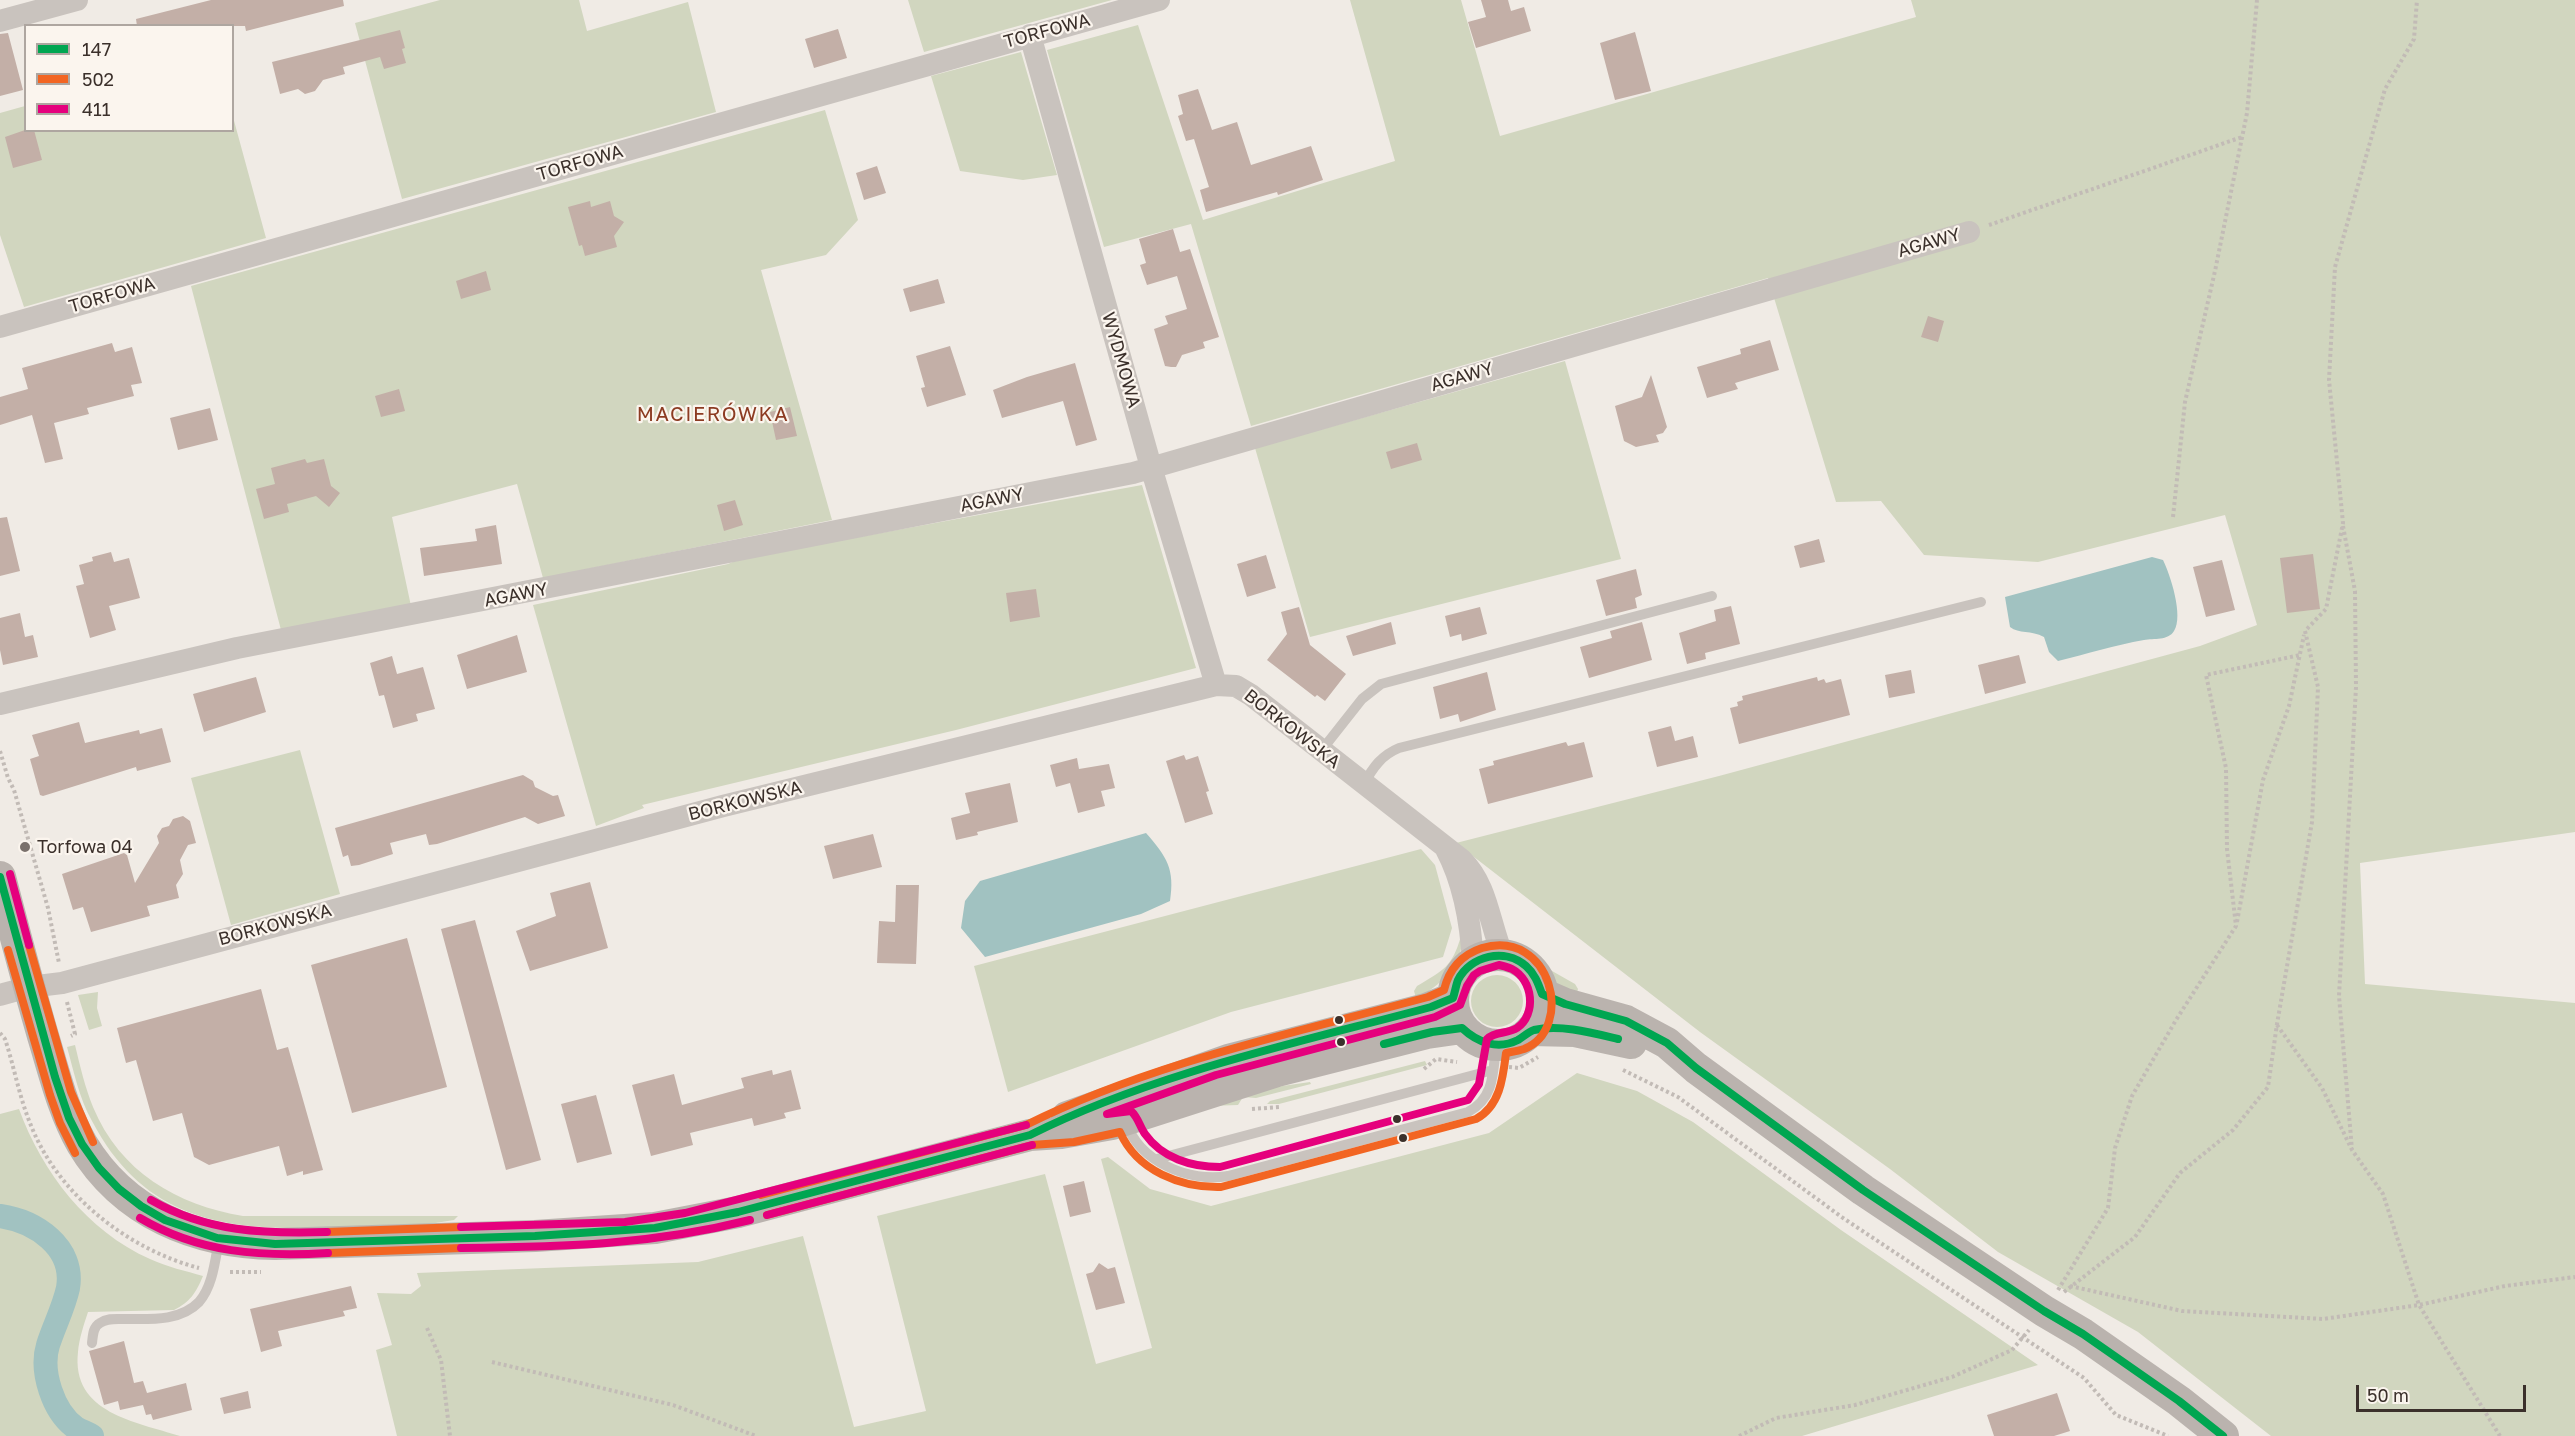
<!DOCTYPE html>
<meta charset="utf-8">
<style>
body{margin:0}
#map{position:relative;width:2575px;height:1436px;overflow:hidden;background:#f0ebe5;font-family:"Golos Text",sans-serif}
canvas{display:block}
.legend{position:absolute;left:24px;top:24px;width:210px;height:108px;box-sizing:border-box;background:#fbf5ee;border:2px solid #aea6a0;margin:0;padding:8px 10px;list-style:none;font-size:18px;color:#3b302b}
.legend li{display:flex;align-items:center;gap:12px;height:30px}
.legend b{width:30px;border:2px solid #aea6a0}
.scale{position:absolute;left:2356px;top:1385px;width:170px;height:27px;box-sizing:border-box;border:3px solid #3b302b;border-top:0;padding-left:8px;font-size:18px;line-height:21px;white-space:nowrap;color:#3b302b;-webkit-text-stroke:4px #fbf5ee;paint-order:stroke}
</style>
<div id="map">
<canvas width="2575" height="1436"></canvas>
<ul class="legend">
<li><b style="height:8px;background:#00a651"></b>147</li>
<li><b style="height:8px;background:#f26522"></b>502</li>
<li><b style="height:8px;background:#e5007d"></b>411</li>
</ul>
<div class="scale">50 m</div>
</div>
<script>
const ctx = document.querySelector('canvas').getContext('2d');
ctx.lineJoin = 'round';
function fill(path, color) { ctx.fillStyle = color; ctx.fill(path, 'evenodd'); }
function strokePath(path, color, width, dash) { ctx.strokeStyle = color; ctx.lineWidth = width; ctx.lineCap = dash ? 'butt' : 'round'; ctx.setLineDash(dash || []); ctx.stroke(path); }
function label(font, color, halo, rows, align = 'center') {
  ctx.font = font + ' "Golos Text",sans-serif'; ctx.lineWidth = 4.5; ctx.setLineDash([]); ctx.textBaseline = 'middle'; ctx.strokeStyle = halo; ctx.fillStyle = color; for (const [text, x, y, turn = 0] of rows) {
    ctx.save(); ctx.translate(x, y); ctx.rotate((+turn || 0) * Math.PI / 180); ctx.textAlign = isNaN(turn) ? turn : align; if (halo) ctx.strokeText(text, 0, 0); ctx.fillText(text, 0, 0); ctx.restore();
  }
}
const green = new Path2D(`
 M 440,0 L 579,0 L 587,31 L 688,2 L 716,112 L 402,199 L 355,23 Z
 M 908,0 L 1112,0 L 924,52 Z
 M 1350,0 L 1461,0 L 1500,136 L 1916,17 L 1911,0 L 2575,0 L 2575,832 L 2360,863 L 2365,984 L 2575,1003 L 2575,1436 L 2271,1436 L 2138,1332 L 1998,1252 L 1890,1169 L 1700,1032 L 1456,843 L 1719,776 L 2200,646 L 2257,625 L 2225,515 L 2038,562 L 1924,555 L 1881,501 L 1836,502 L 1768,278 L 1251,426 L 1191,224 L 1104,247 L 1047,50 L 1138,25 L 1203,220 L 1395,161 Z
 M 1021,52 L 1057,175 L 1023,180 L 960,171 L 931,76 Z
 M 25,106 L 26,130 L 232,130 L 233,117 L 266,238 L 24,307 L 0,235 L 0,113 Z
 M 825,110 L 858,220 L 826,255 L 761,270 L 832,520 L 543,578 L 517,484 L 392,517 L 411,606 L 281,630 L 191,286 Z
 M 1565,361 L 1621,559 L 1310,637 L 1255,448 Z
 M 1142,485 L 1196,668 L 956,730 L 642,805 L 644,808 L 596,826 L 533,605 L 728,564 L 739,559 Z
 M 300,750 L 340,894 L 231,925 L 191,778 Z
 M 1421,849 L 1435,865 L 1452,928 L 1443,957 L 1231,1012 L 1008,1092 L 974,966 Z
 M 1461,936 C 1466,963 1438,988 1416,998 L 1414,991 L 1417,986 C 1444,970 1452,967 1461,936 Z
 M 1545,967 L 1575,984 L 1578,989 L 1575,998 L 1556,987 Z
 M1471 1001a26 26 0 1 1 52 0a26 26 0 1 1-52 0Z
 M 98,992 L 97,1008 L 102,1026 L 89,1030 L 78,995 Z
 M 75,1045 C 80,1066 85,1087 93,1107 C 120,1172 177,1205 243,1216 L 458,1216 L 454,1220 L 429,1224 C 299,1223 165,1261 92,1121 C 79,1098 74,1072 67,1047 Z
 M 1425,1061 L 1427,1065 L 1279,1104 L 1267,1104 L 1270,1101 Z
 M 1577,1073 L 1637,1091 L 1693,1122 L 1841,1230 L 2038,1365 L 1802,1436 L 397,1436 L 376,1350 L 392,1345 L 377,1293 L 411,1294 L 421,1286 L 417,1273 L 698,1262 L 803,1236 L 854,1427 L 926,1411 L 877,1216 L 1045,1174 L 1096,1364 L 1152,1348 L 1101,1159 L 1108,1157 L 1150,1189 L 1211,1206 L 1489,1133 Z
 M 1310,1082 L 1311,1084 L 1256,1098 L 1243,1097 L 1238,1105 L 1209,1106 L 1241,1092 Z
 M 19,1109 C 42,1172 87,1231 150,1259 C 167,1267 186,1271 203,1276 C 196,1293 190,1302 174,1310 L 88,1312 C 84,1324 79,1339 78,1352 C 71,1413 136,1422 180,1436 L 0,1436 L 0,1114 Z`);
const water = new Path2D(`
 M 2152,557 L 2163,560 C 2170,574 2184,616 2174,631 C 2168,641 2154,638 2144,640 C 2115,645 2087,654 2058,661 L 2049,652 L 2044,637 C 2031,630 2019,634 2010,627 L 2005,597 Z
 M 1146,833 C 1167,857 1175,869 1170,901 L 1141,914 L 985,957 L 961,928 L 965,901 L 980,881 Z`);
const canal = new Path2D(`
 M 0,1216 C 35,1221 75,1247 68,1288 C 64,1307 54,1326 48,1345 C 40,1371 53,1412 76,1428 C 81,1431 87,1433 92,1436`);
const building = new Path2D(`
 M 211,0 L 343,0 L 344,6 L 246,31 L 245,26 L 137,26 L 136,19 Z
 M 1481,0 L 1508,0 L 1511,11 L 1524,7 L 1531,31 L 1476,48 L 1468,22 L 1486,17 Z
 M 838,29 L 847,58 L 814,68 L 805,39 Z
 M 400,30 L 405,48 L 402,49 L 406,63 L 384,69 L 380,57 L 343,67 L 345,74 L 323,80 L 315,91 L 305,94 L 298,89 L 280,94 L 272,62 Z
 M 1635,32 L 1651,91 L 1615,100 L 1600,43 Z
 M 8,33 L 23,90 L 0,96 L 0,34 Z
 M 1198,89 L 1212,130 L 1237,122 L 1251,165 L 1311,146 L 1323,180 L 1278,195 L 1277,192 L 1206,212 L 1200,190 L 1209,187 L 1194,139 L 1186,141 L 1178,116 L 1183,114 L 1178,95 Z
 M 25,130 L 34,130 L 42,160 L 13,168 L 5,137 Z
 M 877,166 L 886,193 L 864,200 L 856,173 Z
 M 590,201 L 591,207 L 610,201 L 614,216 L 624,222 L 614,236 L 617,247 L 585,256 L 582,245 L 579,246 L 568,207 Z
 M 1173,229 L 1180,252 L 1190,249 L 1219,337 L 1203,342 L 1205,348 L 1182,355 L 1176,367 L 1171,367 L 1165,366 L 1154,329 L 1168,324 L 1165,316 L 1187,309 L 1177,276 L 1147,285 L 1140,265 L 1146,263 L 1139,239 Z
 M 486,271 L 491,290 L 461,299 L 456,281 Z
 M 938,279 L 945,303 L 910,312 L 903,289 Z
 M 1928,316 L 1944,321 L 1938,342 L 1921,337 Z
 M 1770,340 L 1779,370 L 1735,383 L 1738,389 L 1707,398 L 1697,367 L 1741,354 L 1740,349 Z
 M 112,343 L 115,352 L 132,347 L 142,383 L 131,385 L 134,396 L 87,408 L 89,414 L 54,423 L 63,459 L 45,463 L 32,415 L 0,425 L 0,397 L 28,389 L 22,368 Z
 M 950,346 L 966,395 L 927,407 L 921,388 L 925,387 L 916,356 Z
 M 1075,363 L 1097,440 L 1076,446 L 1063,401 L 1002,418 L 993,390 L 1027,377 Z
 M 1651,375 L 1667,427 L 1663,433 L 1656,435 L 1659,442 L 1636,447 L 1624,441 L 1615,406 L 1642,397 Z
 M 399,389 L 405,411 L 381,417 L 375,396 Z
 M 790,407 L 797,436 L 776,440 L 770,412 Z
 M 210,408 L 218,440 L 178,450 L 170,418 Z
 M 1417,443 L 1422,460 L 1391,469 L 1386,452 Z
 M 305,459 L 307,463 L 324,459 L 331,486 L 340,493 L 329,507 L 316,496 L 287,504 L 289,512 L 264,519 L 256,489 L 275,484 L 271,468 Z
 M 735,500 L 743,525 L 724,531 L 717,505 Z
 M 7,517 L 20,571 L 0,576 L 0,518 Z
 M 496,525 L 502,564 L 424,576 L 420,548 L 477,541 L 475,529 Z
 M 1819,539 L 1825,562 L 1800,568 L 1794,546 Z
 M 111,552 L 114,562 L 129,558 L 140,598 L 109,606 L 116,630 L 90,638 L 76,586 L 84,584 L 79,565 L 93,561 L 92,557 Z
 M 2313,554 L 2320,609 L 2287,613 L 2280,558 Z
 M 1266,555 L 1276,588 L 1247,597 L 1237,564 Z
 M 2222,560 L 2235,610 L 2206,617 L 2193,567 Z
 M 1636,569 L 1642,595 L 1635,598 L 1637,608 L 1606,616 L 1596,580 Z
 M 1036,589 L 1040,617 L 1010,622 L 1006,593 Z
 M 1731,606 L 1740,644 L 1705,653 L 1706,659 L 1687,664 L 1679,633 L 1716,621 L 1714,610 Z
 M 1299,607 L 1310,645 L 1346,674 L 1325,701 L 1317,695 L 1315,697 L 1267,660 L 1287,634 L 1281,612 Z
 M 1480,607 L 1487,634 L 1462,641 L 1461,634 L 1450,637 L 1445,616 Z
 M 20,613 L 25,637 L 33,635 L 38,657 L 3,665 L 0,650 L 0,618 Z
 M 1391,622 L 1396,644 L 1353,656 L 1346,636 Z
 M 1642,622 L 1652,660 L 1589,678 L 1580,647 L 1612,638 L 1610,631 Z
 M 517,635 L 527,672 L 467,689 L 457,655 Z
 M 2019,655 L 2026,683 L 1985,694 L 1978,665 Z
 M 392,656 L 397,674 L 423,667 L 435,709 L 416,714 L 418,721 L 393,728 L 384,695 L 379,696 L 370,663 Z
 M 1911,670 L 1915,693 L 1889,698 L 1885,675 Z
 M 1487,672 L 1496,710 L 1460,722 L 1458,714 L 1440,719 L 1433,687 Z
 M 256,677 L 266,712 L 204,732 L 193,694 Z
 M 1817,677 L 1818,681 L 1824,679 L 1826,683 L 1841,679 L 1850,715 L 1739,744 L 1730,708 L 1738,706 L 1737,702 L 1743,700 L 1742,696 Z
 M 79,722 L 85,743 L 139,730 L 140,734 L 162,728 L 171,762 L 137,771 L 136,767 L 43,796 L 40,795 L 30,759 L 39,756 L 32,735 Z
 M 1671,726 L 1675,741 L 1693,736 L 1698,757 L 1657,767 L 1648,732 Z
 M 1566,742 L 1568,746 L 1584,742 L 1593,777 L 1488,804 L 1479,769 L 1494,765 L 1493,761 Z
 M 1184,755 L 1186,760 L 1198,756 L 1209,791 L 1206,792 L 1213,814 L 1185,823 L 1166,761 Z
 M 1077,758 L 1079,769 L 1109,764 L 1115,788 L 1101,791 L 1105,806 L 1078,813 L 1070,783 L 1056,787 L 1050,765 Z
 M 523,775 L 533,781 L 535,787 L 553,796 L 558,795 L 565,816 L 538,824 L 525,817 L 437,844 L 429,845 L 426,834 L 390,843 L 393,854 L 359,865 L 351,866 L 348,855 L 343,857 L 335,828 Z
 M 1010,783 L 1018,822 L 977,832 L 978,835 L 956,840 L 951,818 L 970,813 L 965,793 Z
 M 183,816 L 190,821 L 196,843 L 188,845 L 180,860 L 183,874 L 176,885 L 179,898 L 147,906 L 150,916 L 91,932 L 83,907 L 73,910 L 62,874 L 124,853 L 127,855 L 135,883 L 159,843 L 157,836 L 162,828 L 169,826 L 173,819 Z
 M 873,834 L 882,867 L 833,879 L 824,846 Z
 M 590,882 L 608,948 L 530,971 L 516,931 L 556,916 L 550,893 Z
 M 896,885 L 919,885 L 916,964 L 877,963 L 879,921 L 895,922 Z
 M 475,920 L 541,1160 L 506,1170 L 441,929 Z
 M 407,938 L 447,1087 L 352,1113 L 311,965 Z
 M 261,989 L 277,1050 L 288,1047 L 323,1170 L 303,1175 L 303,1171 L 287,1176 L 279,1146 L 209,1165 L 194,1157 L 182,1113 L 153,1121 L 136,1060 L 126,1063 L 117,1028 Z
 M 772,1070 L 773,1075 L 791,1070 L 801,1109 L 784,1113 L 786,1118 L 754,1126 L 752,1118 L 690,1133 L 693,1145 L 651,1156 L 632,1085 L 674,1074 L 682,1105 L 744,1088 L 741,1078 Z
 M 596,1095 L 612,1154 L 577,1163 L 561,1104 Z
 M 1084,1181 L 1091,1212 L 1070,1217 L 1063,1186 Z
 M 1099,1263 L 1108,1269 L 1115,1267 L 1125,1303 L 1096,1310 L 1086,1274 L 1093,1272 Z
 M 351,1286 L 357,1308 L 343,1311 L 345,1316 L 278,1331 L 282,1346 L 261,1352 L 250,1309 Z
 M 124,1341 L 134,1383 L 143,1381 L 147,1393 L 186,1383 L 192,1410 L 153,1420 L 151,1414 L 146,1415 L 143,1405 L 120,1410 L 118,1401 L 104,1405 L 89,1351 Z
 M 248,1391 L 251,1408 L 224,1414 L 220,1398 Z
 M 2057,1393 L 2070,1431 L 2054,1436 L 1994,1436 L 1987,1415 Z`);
const path = new Path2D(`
 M 1989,225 L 2242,137
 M 2173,517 L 2185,402 L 2215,271 L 2247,113 L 2257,0
 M 2343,526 L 2355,591 L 2356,687 L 2339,996 L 2352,1150
 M 0,751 L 8,778 L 14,790 L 48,908 L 59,963
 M 2237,922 L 2263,780 L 2289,706 L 2304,635
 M 67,1002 L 75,1034 L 71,1036
 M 2277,1025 L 2322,1088 L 2352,1150 L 2383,1194 L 2419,1305 L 2500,1436
 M 0,1033 L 5,1039 C 14,1066 19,1096 30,1123 C 57,1194 127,1249 199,1268
 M 1509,1067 L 1519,1068 L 1538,1057
 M 1424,1069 L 1436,1059 L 1457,1062
 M 1623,1070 L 1678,1097 L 1843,1218 L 2084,1378 L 2116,1415 L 2168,1436
 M 1252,1109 L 1280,1107
 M 230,1272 L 261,1272
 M 2070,1286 L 2182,1311 L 2323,1319 L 2419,1305 L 2505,1286 L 2575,1277
 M 2058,1290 L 2108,1208 L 2115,1148 L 2132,1096 L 2176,1020 L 2236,926 L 2227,849 L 2226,768 L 2206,675 L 2300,655
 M 2064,1292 L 2135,1237 L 2180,1173 L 2233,1130 L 2268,1087 L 2277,1024 L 2312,822 L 2318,687 L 2305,631 L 2326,609 L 2343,523 L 2329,380 L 2335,267 L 2385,89 L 2414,39 L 2417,0
 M 427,1328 L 441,1360 L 450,1436
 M 492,1362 L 673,1405 L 756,1436
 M 1739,1436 L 1776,1418 L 1855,1405 L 1952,1377 L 2012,1350 L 2029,1330`);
const lane = new Path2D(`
 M 1321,751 L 1362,699 L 1381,684 L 1712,596
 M 1364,784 C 1373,767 1382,755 1399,748 L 1981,602
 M 1126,1122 C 1139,1162 1190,1183 1228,1176 L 1468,1112 C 1495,1098 1493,1071 1496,1045
 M 1157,1159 L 1493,1070
 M 92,1343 C 93,1335 93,1327 100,1323 C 107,1318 116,1319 123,1319 C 148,1319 180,1322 199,1302 C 213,1286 215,1260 219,1240`);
const street = new Path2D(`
 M 0,21 L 77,0
 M 1030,35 L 1151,467 L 1216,685
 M 0,327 L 1159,0
 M 0,704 L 237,648 L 1133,473 L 1969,232
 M 1446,849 C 1464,883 1471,925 1473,963
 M 0,995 L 29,987 L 62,983 L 723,806 L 1216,685 L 1236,686 L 1251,695 L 1462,860 C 1488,886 1489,923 1503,956`);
const secondary = new Path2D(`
 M 0,877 C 14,931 28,984 43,1036 C 54,1072 63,1111 82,1144 C 124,1214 196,1243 275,1244 L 535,1236 L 655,1228 L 738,1212 L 1030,1135 L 1061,1133 L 1112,1124 L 1277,1071 L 1427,1033 L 1462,1028
 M1453 1000a45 45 0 1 1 90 0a45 45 0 1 1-90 0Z
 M 1542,994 L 1565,1004 L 1626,1021 L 1667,1043 L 1696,1068 L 1863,1190 L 2044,1311 L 2083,1334 L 2179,1401 L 2223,1436
 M 1531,1030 L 1575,1031 L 1631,1043
 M 1067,1117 L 1228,1060 L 1426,1009 L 1453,998`);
const bus1 = new Path2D(`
 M 0,877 L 55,1077 L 69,1118 L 82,1144 L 99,1168 L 119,1189 L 141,1206 L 165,1220 L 217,1238 L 275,1244 L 535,1236 L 655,1228 L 738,1212 L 1030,1135 C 1154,1073 1297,1043 1431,1007 L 1453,998 C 1455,992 1456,985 1458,980 C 1470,956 1505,947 1526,966 C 1535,974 1538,983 1542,994 L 1565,1004 L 1626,1021 L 1667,1043 L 1696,1068 L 1863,1190 L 2044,1311 L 2083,1334 L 2179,1401 L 2223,1436
 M 1384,1044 L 1432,1032 L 1462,1028 C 1478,1043 1498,1050 1518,1040 C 1523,1037 1528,1032 1534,1030 C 1560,1024 1593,1033 1618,1039`);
const bus2 = new Path2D(`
 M 29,945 L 71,1092 L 93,1142
 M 8,950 L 50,1095 L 60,1123 L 75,1153
 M 761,1195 L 1026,1125 C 1150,1063 1294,1033 1428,997 L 1444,990 C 1449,969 1461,955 1482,948 C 1552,928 1575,1029 1524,1049 C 1518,1051 1511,1052 1506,1053 C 1503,1078 1500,1106 1476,1119 L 1221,1187 C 1181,1188 1137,1171 1120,1132 L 1074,1142 L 1032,1145 L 767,1215
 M 327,1232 L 461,1227
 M 328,1253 L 461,1248`);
const bus3 = new Path2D(`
 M 10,874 L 29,945
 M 1499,965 C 1503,966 1508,967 1512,969 C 1533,980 1537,1014 1517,1028 C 1508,1034 1495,1031 1487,1039 L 1479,1084 L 1468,1100 L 1220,1167 C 1191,1167 1162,1158 1145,1134 C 1140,1127 1138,1117 1131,1111 L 1107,1114 L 1216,1075 L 1435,1017 L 1460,1005 L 1467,986 L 1474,975 L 1480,971 Z
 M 151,1200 C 207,1232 264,1234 327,1232
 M 767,1215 L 1032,1145
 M 140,1218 C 199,1253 261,1257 328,1253
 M 461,1227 L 625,1222 L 685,1213 L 1026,1125
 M 461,1248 C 563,1247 651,1245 750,1220`);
const markers = [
 [25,847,6,"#7a716c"],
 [1339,1020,5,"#3b302b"],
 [1341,1042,5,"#3b302b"],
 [1397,1119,5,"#3b302b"],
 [1403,1138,5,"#3b302b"]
];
const streetNames = [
 ["TORFOWA",1047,31,-15],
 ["TORFOWA",580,163,-16],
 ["AGAWY",1929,243,-16],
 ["TORFOWA",112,295,-16],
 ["WYDMOWA",1121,360,74],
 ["AGAWY",1462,377,-16],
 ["AGAWY",992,500,-11],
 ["AGAWY",516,595,-11],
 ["BORKOWSKA",1292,729,38],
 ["BORKOWSKA",745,801,-14],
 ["BORKOWSKA",275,925,-15]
];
const poiNames = [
 ["Torfowa 04",37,847]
];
const neighbourhoodNames = [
 ["MACIERÓWKA",713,415]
];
fill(green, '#d1d6bf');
fill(water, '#a1c2c1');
strokePath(canal, '#a1c2c1', 24);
fill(building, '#c3afa7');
strokePath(path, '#c2bbb6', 4, [3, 3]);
strokePath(lane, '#c9c3be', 10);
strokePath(street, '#c9c3be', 22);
strokePath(secondary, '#bab3ae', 32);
strokePath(bus1, '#00a651', 8);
strokePath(bus2, '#f26522', 8);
strokePath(bus3, '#e5007d', 8);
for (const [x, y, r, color] of markers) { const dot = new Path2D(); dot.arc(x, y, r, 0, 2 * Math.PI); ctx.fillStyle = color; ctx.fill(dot); strokePath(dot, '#fbf5ee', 2); }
label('18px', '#3b302b', '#fbf5ee', streetNames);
label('18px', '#3b302b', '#fbf5ee', poiNames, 'left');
ctx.letterSpacing = '1.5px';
label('20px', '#8c3b22', '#fbf5ee', neighbourhoodNames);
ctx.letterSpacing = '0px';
</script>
